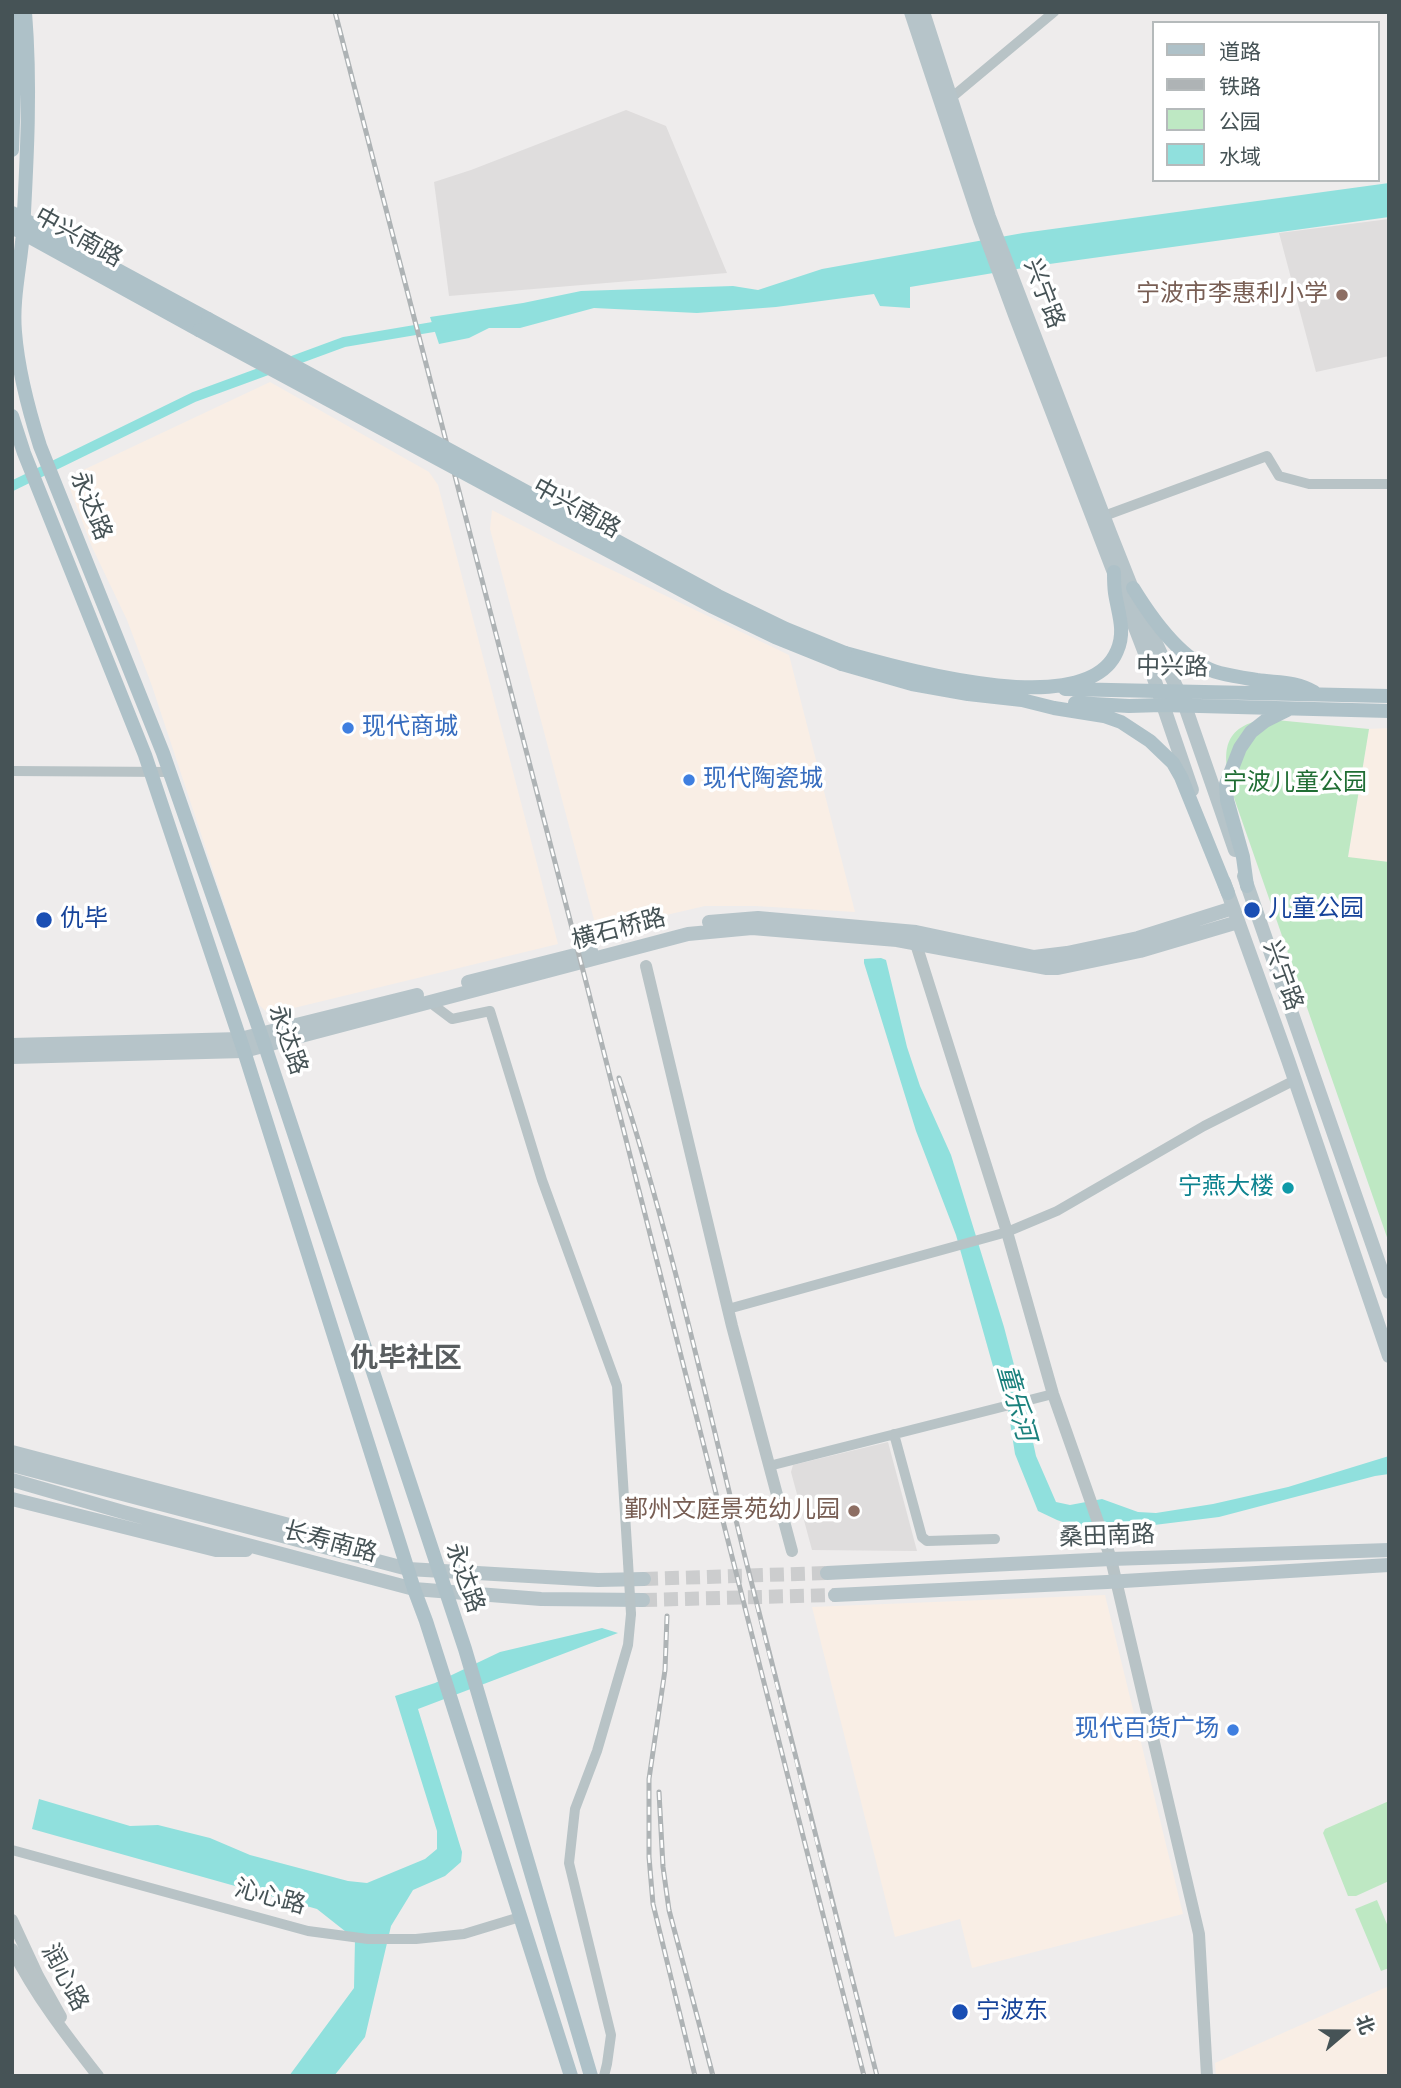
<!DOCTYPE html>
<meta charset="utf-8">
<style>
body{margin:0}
#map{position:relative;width:1401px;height:2088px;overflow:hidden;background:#eeecec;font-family:Signika,"Noto Sans SC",sans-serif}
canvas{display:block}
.frame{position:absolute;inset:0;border:14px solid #465356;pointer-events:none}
.legend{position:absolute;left:1152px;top:21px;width:228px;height:161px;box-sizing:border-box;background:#fff;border:2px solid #b5babb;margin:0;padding:9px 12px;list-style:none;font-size:21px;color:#465356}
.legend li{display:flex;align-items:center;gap:14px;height:35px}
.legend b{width:35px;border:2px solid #b5babb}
.north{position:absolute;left:1310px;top:1997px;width:70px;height:70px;-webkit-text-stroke:5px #fff;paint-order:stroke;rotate:70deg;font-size:19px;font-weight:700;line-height:28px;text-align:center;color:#465356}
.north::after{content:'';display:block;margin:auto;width:24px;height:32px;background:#465356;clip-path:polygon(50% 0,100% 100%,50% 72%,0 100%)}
</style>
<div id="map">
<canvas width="1401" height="2088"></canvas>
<div class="frame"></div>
<ul class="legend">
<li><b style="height:9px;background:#aec1c8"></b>道路</li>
<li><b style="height:9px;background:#aeb3b5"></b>铁路</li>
<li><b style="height:19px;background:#bee8c3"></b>公园</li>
<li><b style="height:19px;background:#90e0dd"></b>水域</li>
</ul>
<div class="north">北</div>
</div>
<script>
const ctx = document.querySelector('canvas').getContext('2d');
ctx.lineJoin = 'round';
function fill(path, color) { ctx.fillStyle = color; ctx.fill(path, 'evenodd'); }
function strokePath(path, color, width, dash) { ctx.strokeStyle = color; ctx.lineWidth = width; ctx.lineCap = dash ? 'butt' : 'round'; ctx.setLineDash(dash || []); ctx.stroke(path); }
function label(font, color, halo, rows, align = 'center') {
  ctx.font = font + ' Signika,"Noto Sans SC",sans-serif'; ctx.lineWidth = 7; ctx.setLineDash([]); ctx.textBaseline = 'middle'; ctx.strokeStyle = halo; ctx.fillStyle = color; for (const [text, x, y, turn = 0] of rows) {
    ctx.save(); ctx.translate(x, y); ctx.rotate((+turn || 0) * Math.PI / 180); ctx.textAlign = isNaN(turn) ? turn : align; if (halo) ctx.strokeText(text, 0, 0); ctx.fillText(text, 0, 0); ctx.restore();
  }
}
const commercial = new Path2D(`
 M 270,382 L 429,472 L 438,485 L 558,944 L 269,1014 L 257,1003 L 152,686 L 127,620 L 92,547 L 70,489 L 79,472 Z
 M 492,510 L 560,545 L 789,655 L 855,912 L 755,906 L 705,906 L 597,931 L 490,529 Z
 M 1389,728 L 1389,862 L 1348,858 L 1369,729 Z
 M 1105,1595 L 1183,1914 L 972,1968 L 960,1919 L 895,1937 L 812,1607 Z
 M 1389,1986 L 1389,2076 L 1216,2076 L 1215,2063 Z`);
const education = new Path2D(`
 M 626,110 L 666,126 L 727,273 L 449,296 L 434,182 L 471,170 Z
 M 1389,219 L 1389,356 L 1316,372 L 1279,233 Z
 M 888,1442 L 917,1551 L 812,1550 L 791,1472 L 793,1465 Z`);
const green = new Path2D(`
 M 1276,720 L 1369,729 L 1348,857 L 1389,862 L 1389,1243 L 1233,795 C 1226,767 1216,734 1253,722 C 1260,720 1269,720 1276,720 Z
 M 1389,1801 L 1389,1881 L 1356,1896 L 1348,1896 L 1323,1833 L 1325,1829 Z
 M 1377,1900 L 1389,1929 L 1389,1968 L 1381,1971 L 1355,1909 Z`);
const water = new Path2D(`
 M 1389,183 L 1389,217 L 1035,266 L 910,287 L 910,308 L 880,306 L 874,294 L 776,307 L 697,313 L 594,308 L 520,328 L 489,328 L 469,338 L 439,344 L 430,317 L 523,303 L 581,291 L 733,286 L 758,290 L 822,269 L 1023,233 Z
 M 881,958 L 886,960 L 907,1047 L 920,1086 L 951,1155 L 1004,1327 L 1018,1380 L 1019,1394 L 1027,1414 L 1036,1456 L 1056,1502 L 1070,1505 L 1102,1499 L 1138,1512 L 1156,1513 L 1213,1504 L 1288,1487 L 1389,1456 L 1389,1474 L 1375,1476 L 1219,1517 L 1138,1527 L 1106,1528 L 1074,1526 L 1057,1520 L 1038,1511 L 1015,1454 L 1008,1409 L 998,1384 L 956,1235 L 916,1131 L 864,963 L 864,959 Z
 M 602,1628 L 618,1633 L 418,1709 L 462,1852 L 461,1862 L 445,1876 L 413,1890 L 391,1926 L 365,2037 L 334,2076 L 289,2076 L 354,1988 L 355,1939 L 317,1909 L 32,1829 L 39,1799 L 130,1826 L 158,1825 L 210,1838 L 250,1855 L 348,1881 L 367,1883 L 425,1859 L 437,1849 L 437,1831 L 395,1696 L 435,1683 L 500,1652 Z`);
const canal = new Path2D(`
 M 287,363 L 344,342 L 445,325
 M 12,486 L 194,397 L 273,368`);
const secondaryTunnel = new Path2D(`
 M 644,1579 L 827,1573
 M 643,1600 L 835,1595`);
const minor = new Path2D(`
 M 951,98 L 1054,12
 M 1104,516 L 1267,456 L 1279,476 L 1309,484 L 1389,484
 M 12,771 L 170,772
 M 428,1001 L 452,1019 L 490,1011 L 542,1180 L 617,1386 L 628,1562
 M 728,1309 L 1007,1232 L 1057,1211 L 1204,1126 L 1295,1080
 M 894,1434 L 922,1537 L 927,1541 L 995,1539
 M 769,1466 L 1053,1394
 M 12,1850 L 308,1931 L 368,1939 L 416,1939 L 464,1934 L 520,1917
 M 604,2076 L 607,2064 L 611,2035 L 569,1863 L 575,1809 L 597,1751 L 628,1645 L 631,1614`);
const tertiary = new Path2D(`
 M 916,944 L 1007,1232 L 1053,1394 L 1111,1559 L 1199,1934 L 1207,2076
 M 646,966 L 732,1326 L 792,1551
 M 12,1920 L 38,1976 L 61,2017
 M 12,1949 C 35,1995 66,2035 98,2076`);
const secondary = new Path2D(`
 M 911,12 L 980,220 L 1015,315 L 1148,661 L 1192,790
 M 923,12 L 989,217 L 1110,533 L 1141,611 L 1185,706 L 1235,850
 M 1244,876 L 1389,1292
 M 1224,882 L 1288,1060 L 1389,1356
 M 709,922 L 758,918 L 916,932 L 1034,957 L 1067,953 L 1138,938 L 1233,908
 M 468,982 L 591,951
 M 12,1045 L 240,1039 L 417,995
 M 12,1057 L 244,1051 L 688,934 L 752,928 L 897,940 L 1047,968 L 1058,968 L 1140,951 L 1238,922
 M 12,1452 L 293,1526 L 310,1534 L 326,1545
 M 12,1465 L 408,1569 L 598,1580 L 644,1579
 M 12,1480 L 123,1512 L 414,1589 L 541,1599 L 643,1600
 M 12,1499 L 216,1550 L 246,1550
 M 827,1573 L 1111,1559 L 1389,1550
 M 835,1595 L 1107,1582 L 1389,1565`);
const primary = new Path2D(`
 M 25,12 C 31,85 27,158 23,231 C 21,264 12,298 15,332 C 18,371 28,408 40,446 L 163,753 L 265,1046 L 465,1649 L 591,2076
 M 12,150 L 16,38 L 14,12
 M 12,213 L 208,319
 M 12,227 L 199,330
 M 12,416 L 24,453 L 145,755 L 244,1051 L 414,1589 L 426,1621 L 571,2076
 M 1133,588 C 1152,619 1183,664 1220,673 C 1232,676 1245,678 1257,680 C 1278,683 1296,681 1314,692
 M 845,653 C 900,668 1087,723 1117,651 C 1126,631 1118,613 1115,593 C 1114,586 1114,579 1114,572
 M 842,664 L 912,684 L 968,694 L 1022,700 L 1054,708 L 1104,716 L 1121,722 L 1150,741 L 1173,763 L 1181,777 L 1228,893
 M 1065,689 L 1389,696
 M 1075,703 L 1129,706 L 1162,705 L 1389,711
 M 1247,886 L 1243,857 L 1227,800 L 1226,784 L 1240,748 L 1251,732 L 1265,721 L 1287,710`);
const rail = new Path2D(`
 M 335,12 L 586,982 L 864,2076
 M 619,1078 C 670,1234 705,1394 744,1553 C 787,1728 832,1902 877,2076
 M 667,1616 L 665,1670 L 649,1779 L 649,1857 L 653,1904 L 695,2076
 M 659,1792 L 663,1867 L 669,1910 L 713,2076`);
const minorBridge = new Path2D(`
 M 628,1562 L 631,1614`);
const primaryBridge = new Path2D(`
 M 208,319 L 718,596 L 786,629 L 845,653
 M 199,330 L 713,607 L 775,637 L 842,664`);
const markers = [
 [1342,295,7,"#8d6e63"],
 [348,728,7,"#3f7fe0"],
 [689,780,7,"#3f7fe0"],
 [1252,910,9,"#1a4fb4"],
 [44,920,9,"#1a4fb4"],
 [1288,1188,7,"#0f9aa8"],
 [854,1511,7,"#8d6e63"],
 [1233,1730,7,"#3f7fe0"],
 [960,2012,9,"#1a4fb4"]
];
const streetNames = [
 ["中兴南路",78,238,29],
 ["兴宁路",1043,294,69],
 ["永达路",90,506,68],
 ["中兴南路",576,509,29],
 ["中兴路",1172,668,1],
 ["横石桥路",619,930,-15],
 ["兴宁路",1282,976,70],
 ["永达路",287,1040,71],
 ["桑田南路",1107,1537,-2],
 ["长寿南路",330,1543,15],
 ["永达路",464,1578,71],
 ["沁心路",270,1898,15],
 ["润心路",64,1978,62]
];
const educationNames = [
 ["宁波市李惠利小学",1328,295],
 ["鄞州文庭景苑幼儿园",840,1511]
];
const shopNames = [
 ["现代商城",362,728],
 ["现代陶瓷城",703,780],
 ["现代百货广场",1219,1730,"right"]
];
const parkNames = [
 ["宁波儿童公园",1295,784]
];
const transitNames = [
 ["儿童公园",1268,910],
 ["仇毕",60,920],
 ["宁波东",976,2012]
];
const cultureNames = [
 ["宁燕大楼",1274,1188]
];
const waterNames = [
 ["童乐河",1015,1403,74]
];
const quarterNames = [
 ["仇毕社区",406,1360]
];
fill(commercial, '#f9eee5');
fill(education, '#dfdddd');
fill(green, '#bee8c3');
fill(water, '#90e0dd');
strokePath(canal, '#90e0dd', 10);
strokePath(secondaryTunnel, '#cccdce', 14, [14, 7]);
strokePath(minor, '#b8c3c6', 10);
strokePath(tertiary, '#b8c3c6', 12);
strokePath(secondary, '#b6c4c9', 14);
strokePath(primary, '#aec1c8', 14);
strokePath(rail, '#aeb3b5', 5);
strokePath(rail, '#fff', 2.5, [8]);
strokePath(minorBridge, '#b8c3c6', 10);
strokePath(primaryBridge, '#aec1c8', 14);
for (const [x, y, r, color] of markers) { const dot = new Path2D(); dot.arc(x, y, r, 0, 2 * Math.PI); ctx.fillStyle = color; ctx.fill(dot); strokePath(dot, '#fff', 2.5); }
label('24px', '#465356', '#fff', streetNames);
label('24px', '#785e54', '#fff', educationNames, 'right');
label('24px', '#366cbe', '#fff', shopNames, 'left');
label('24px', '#206e34', '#fff', parkNames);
label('24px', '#164399', '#fff', transitNames, 'left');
label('24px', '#0d838f', '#fff', cultureNames, 'right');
label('italic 26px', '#1a807c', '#fff', waterNames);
label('bold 28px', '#595e60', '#fff', quarterNames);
</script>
